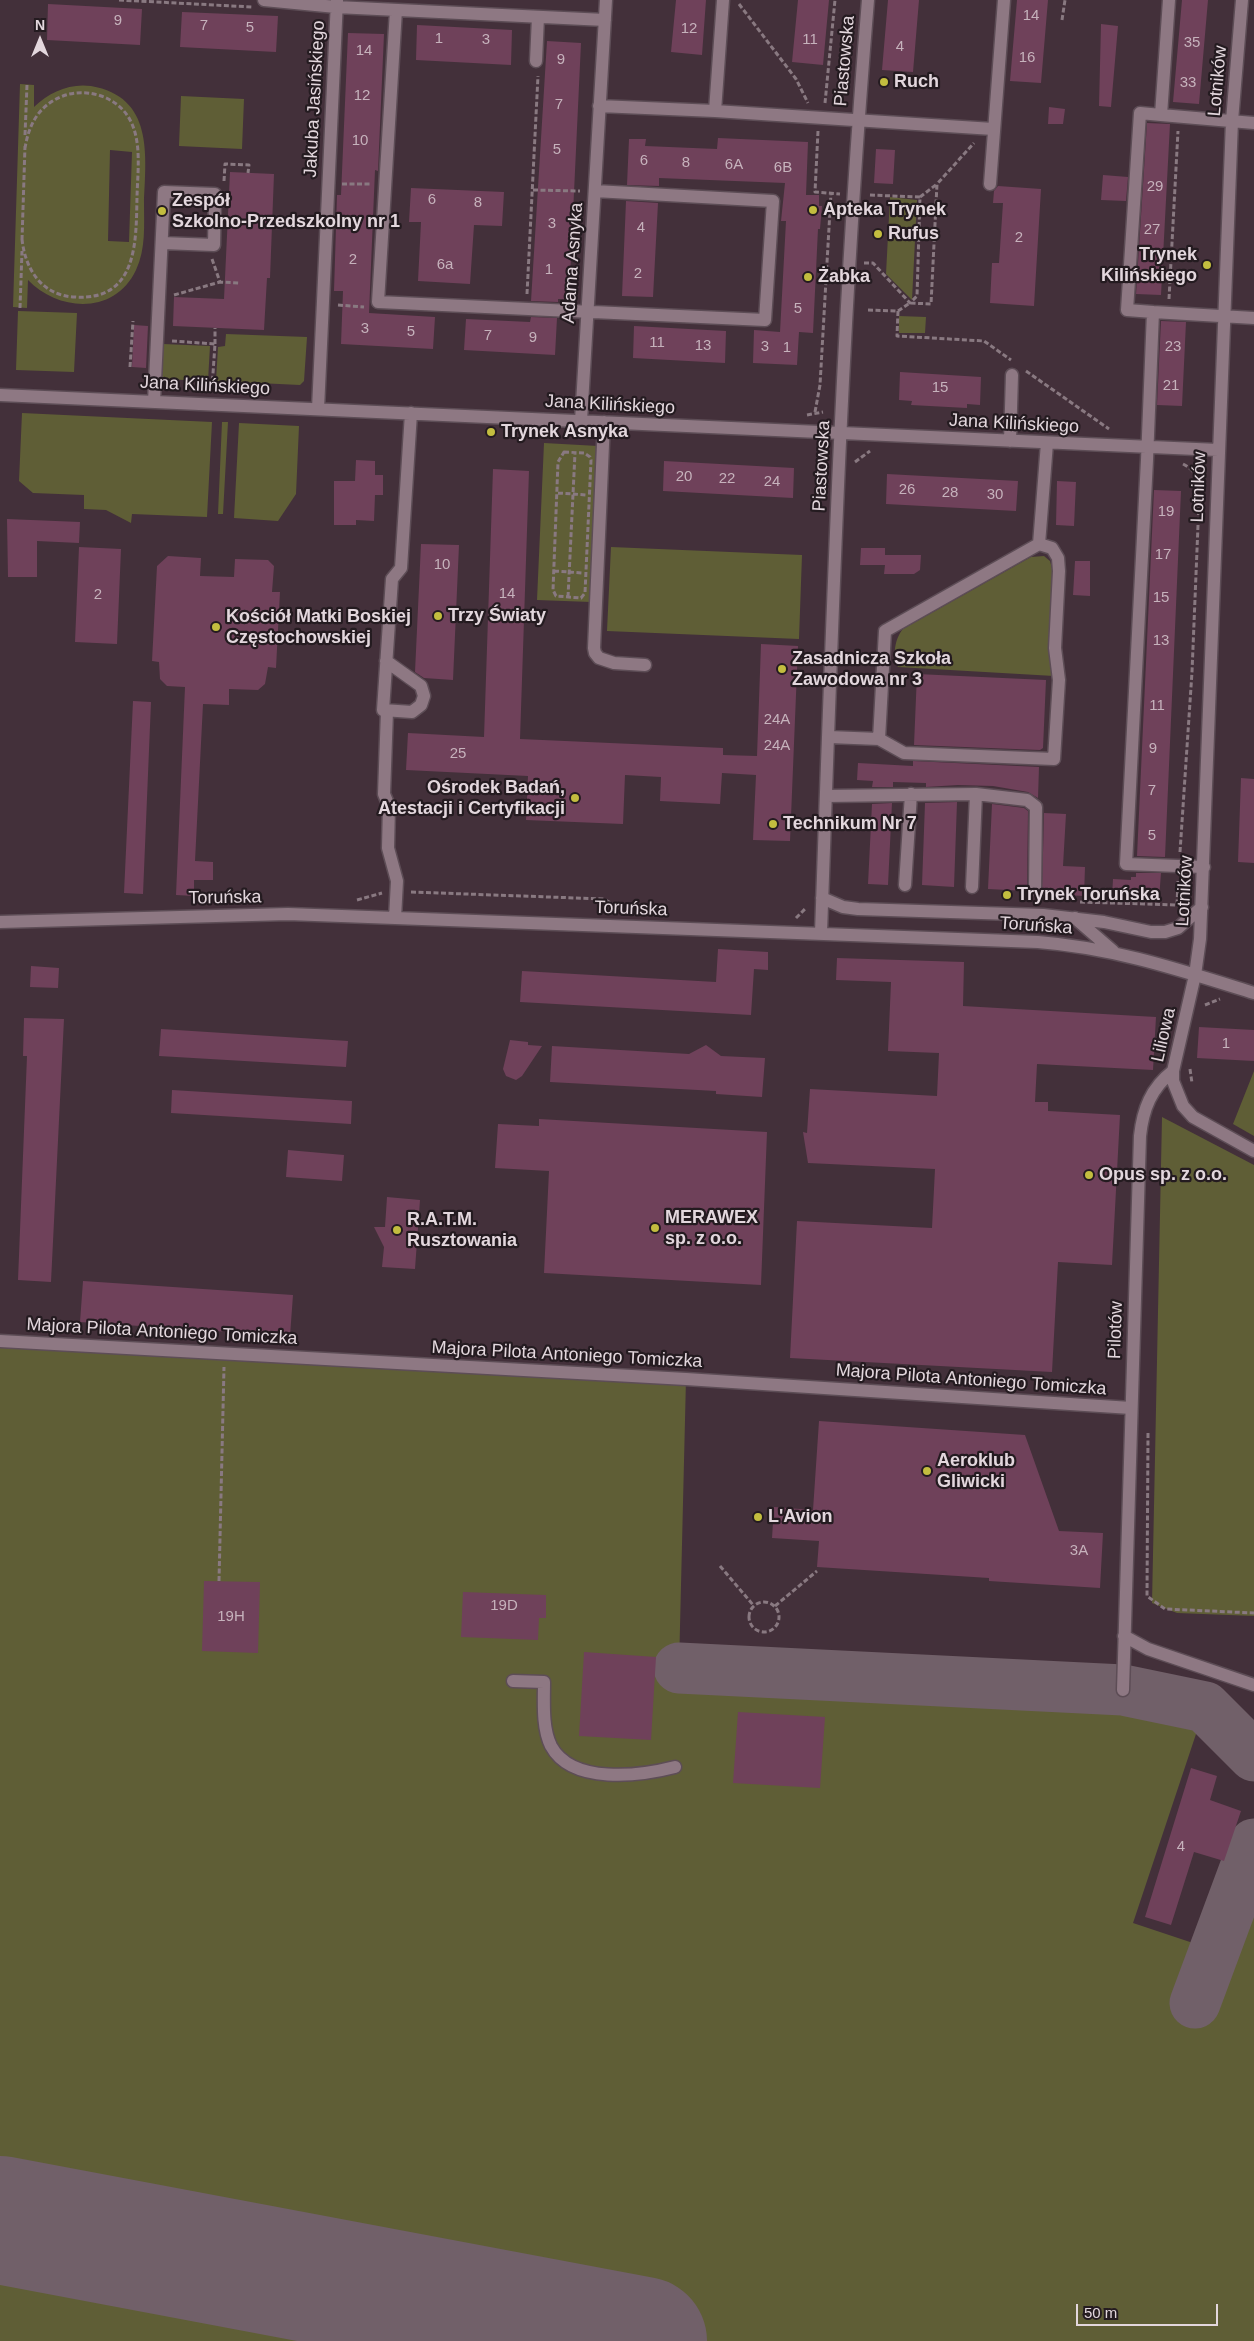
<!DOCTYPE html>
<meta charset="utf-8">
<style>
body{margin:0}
#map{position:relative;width:1254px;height:2341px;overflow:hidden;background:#43303a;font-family:Helvetica,sans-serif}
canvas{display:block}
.north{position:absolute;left:15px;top:15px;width:50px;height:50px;-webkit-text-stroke:4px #241b20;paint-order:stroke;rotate:0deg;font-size:14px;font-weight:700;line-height:20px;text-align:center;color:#e3d7dd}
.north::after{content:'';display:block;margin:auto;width:18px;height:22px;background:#e3d7dd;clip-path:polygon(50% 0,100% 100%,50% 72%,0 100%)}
.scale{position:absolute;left:1076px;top:2304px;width:142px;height:22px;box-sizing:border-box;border:2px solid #e3d7dd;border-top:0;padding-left:6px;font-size:15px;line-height:18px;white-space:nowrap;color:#e3d7dd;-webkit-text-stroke:4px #241b20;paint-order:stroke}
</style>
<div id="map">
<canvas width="1254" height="2341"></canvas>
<div class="north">N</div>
<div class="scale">50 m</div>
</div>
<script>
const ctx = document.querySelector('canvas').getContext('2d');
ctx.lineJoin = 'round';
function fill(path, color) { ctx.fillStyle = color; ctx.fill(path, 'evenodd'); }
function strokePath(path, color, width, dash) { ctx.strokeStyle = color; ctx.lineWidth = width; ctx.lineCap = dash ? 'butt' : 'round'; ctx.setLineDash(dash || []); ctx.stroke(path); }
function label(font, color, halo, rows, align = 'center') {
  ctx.font = font + ' Helvetica,sans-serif'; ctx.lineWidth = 4.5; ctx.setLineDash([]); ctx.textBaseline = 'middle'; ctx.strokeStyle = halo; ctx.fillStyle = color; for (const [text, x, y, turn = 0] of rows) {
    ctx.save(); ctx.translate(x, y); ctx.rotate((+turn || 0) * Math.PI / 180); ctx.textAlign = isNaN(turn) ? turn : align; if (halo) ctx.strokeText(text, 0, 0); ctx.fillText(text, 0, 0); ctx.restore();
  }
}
const green = new Path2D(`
 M 20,84 L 34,85 L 34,107 C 49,92 70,83 91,86 C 154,97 146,155 144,203 C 144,225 146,249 136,270 C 115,315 59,312 28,280 L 27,308 L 13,307 ZM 110,150 L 132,152 L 129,242 L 108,241 Z
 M 181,96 L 244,99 L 242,149 L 179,146 Z
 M 890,197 L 917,200 L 912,300 L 886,274 Z
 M 18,311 L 77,313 L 74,372 L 16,370 Z
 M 899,316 L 926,317 L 925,333 L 899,333 Z
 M 226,334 L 307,337 L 304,381 L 300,385 L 216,381 L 218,347 L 225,346 Z
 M 163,344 L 210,346 L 208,381 L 161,379 Z
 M 22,413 L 212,422 L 207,517 L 132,514 L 131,523 L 106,510 L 84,509 L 84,495 L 33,493 L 19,481 Z
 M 222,422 L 228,422 L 223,514 L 218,514 Z
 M 239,423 L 299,426 L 296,494 L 278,521 L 234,518 Z
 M 544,443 L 598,446 L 591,602 L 537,600 Z
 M 611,547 L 802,555 L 799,639 L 607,631 Z
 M 1044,556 L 1050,561 L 1053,572 L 1054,676 L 898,667 C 892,656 895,638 903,629 L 1031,557 Z
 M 1254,1071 L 1254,1136 L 1233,1124 Z
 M 1162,1117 L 1254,1165 L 1254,1616 L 1177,1613 L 1152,1603 Z
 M 0,1341 L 686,1379 L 679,1668 L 1123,1690 L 1205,1707 L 1133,1923 L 1214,1950 L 1234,1897 L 1254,1904 L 1254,2341 L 0,2341 Z`);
const taxiway = new Path2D(`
 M 679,1668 L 1123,1690 L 1205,1707 L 1254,1756
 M 1195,2003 L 1254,1844`);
const runway = new Path2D(`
 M 0,2220 L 643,2341`);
const building = new Path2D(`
 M 676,0 L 706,0 L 702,55 L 671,52 Z
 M 798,0 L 829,0 L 823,65 L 792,62 Z
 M 888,0 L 919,0 L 913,72 L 882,70 Z
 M 1017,0 L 1048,0 L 1041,83 L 1010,81 Z
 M 1182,0 L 1208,0 L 1199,104 L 1173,102 Z
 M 48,4 L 142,9 L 140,45 L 47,40 Z
 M 182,12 L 278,16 L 276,52 L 180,47 Z
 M 1101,24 L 1118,26 L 1111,107 L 1099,106 Z
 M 417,25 L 512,30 L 511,65 L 416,60 Z
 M 348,33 L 384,34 L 378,171 L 375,170 L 369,313 L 435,317 L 433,349 L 341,344 L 343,291 L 334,291 L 337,195 L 341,195 Z
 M 547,41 L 581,43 L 569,299 L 558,299 L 558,302 L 531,301 Z
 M 1049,107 L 1065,109 L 1063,124 L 1048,124 Z
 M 1147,123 L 1170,124 L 1161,295 L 1136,294 Z
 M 718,138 L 808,142 L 806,195 L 819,195 L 819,206 L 822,206 L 820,229 L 818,229 L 813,333 L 799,332 L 797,365 L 753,363 L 754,330 L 780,332 L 786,221 L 781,221 L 785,183 L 659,178 L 659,186 L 627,185 L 629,139 L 646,139 L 645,146 L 717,149 Z
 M 876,149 L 895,150 L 893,184 L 874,183 Z
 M 230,172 L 274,174 L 270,278 L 267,278 L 264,330 L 173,326 L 174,297 L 224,299 Z
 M 1103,175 L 1128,177 L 1126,201 L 1101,200 Z
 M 998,186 L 1041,189 L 1034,306 L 990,303 L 992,263 L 999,263 L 1003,203 L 993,203 L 994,191 Z
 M 411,188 L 504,192 L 502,226 L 474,225 L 470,284 L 418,281 L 421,222 L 409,222 Z
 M 626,201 L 658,203 L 653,297 L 622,296 Z
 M 531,317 L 557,318 L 555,355 L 464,350 L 466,319 L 530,322 Z
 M 1161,321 L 1186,322 L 1182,406 L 1157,405 Z
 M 134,325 L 148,326 L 146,368 L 132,367 Z
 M 634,326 L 726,331 L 725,363 L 633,358 Z
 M 900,372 L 981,377 L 980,405 L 967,404 L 967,408 L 911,405 L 912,401 L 899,400 Z
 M 356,460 L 375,461 L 375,475 L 383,475 L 383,495 L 375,495 L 374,521 L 356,520 L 356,525 L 334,525 L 334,481 L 355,481 Z
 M 664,461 L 794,468 L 793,498 L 663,491 Z
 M 493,469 L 529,471 L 520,739 L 723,748 L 723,755 L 757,756 L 761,644 L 798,646 L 790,841 L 753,840 L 756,775 L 722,773 L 720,804 L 660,801 L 661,777 L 625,775 L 623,824 L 526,820 L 528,776 L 406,770 L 408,733 L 484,737 Z
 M 887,474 L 1018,481 L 1016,511 L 886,504 Z
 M 1057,481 L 1076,482 L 1074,526 L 1056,525 Z
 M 1154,490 L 1181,491 L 1165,857 L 1137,856 Z
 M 7,519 L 80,522 L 79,543 L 37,541 L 37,577 L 8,577 Z
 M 421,544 L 459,545 L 453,680 L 424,678 L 415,672 Z
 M 79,547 L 121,549 L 117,644 L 75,642 Z
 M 861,548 L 885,548 L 885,559 L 885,555 L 921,555 L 920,570 L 914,574 L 884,574 L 885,565 L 860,565 Z
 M 168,556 L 201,558 L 200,576 L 234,577 L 235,559 L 268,560 L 274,566 L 272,592 L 280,592 L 276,668 L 268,667 L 265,684 L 258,690 L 229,689 L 229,705 L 203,704 L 195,861 L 213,862 L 213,880 L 194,880 L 194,896 L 176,895 L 185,687 L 167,686 L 160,679 L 159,662 L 152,661 L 157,566 Z
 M 1075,561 L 1090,561 L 1090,596 L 1073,595 Z
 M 917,674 L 1046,680 L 1043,748 L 1040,750 L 914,745 Z
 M 133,701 L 151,702 L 143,894 L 124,893 Z
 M 913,761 L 1039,767 L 1038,798 L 1028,792 L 993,786 L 958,785 L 926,787 L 926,783 L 893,782 L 893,787 L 872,787 L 873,781 L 857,780 L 858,763 L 913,766 Z
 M 1241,778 L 1254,779 L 1254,863 L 1238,862 Z
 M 957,802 L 954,887 L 922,885 L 925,803 Z
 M 892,803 L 888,885 L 868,884 L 872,804 Z
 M 992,804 L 1024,808 L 1028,811 L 1027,891 L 988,889 Z
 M 1044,813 L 1066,814 L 1063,866 L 1085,867 L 1084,896 L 1046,894 L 1042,892 Z
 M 1136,873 L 1161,873 L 1159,899 L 1112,897 L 1113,879 L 1131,880 L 1131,877 L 1136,877 Z
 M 718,949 L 768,952 L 768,970 L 754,969 L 751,1015 L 520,1002 L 522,971 L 716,982 Z
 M 837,958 L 964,962 L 963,1006 L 1156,1017 L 1153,1070 L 1037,1064 L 1035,1102 L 1048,1102 L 1048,1111 L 1120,1115 L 1112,1265 L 1058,1262 L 1052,1372 L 790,1358 L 797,1221 L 932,1228 L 935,1169 L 808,1163 L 803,1132 L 807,1133 L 810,1089 L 937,1096 L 939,1053 L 888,1051 L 891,982 L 836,980 Z
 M 31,966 L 59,968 L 58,988 L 30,987 Z
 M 24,1018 L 64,1019 L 51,1282 L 18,1280 L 27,1056 L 23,1056 Z
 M 1199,1027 L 1254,1030 L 1254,1061 L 1197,1058 Z
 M 161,1029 L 348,1041 L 346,1067 L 159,1056 Z
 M 510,1040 L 528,1042 L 528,1045 L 542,1046 L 522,1076 L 516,1080 L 506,1076 L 503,1069 Z
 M 706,1045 L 721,1056 L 765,1058 L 762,1097 L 716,1094 L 716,1091 L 550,1082 L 552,1046 L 689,1054 Z
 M 172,1090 L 352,1101 L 351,1124 L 171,1113 Z
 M 539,1119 L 767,1132 L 761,1285 L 544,1273 L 549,1171 L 495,1168 L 498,1124 L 539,1126 Z
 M 288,1150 L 344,1155 L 342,1181 L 286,1177 Z
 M 387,1197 L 420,1200 L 415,1269 L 382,1267 L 384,1247 L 374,1227 L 385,1227 Z
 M 83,1281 L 293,1295 L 290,1336 L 80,1322 Z
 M 819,1421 L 1025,1435 L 1059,1531 L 1103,1533 L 1100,1588 L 989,1581 L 989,1578 L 817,1567 L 819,1541 L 772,1538 L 774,1507 L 813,1510 Z
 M 204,1581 L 260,1582 L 258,1653 L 202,1651 Z
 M 463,1592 L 546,1595 L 546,1618 L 539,1618 L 538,1640 L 461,1637 Z
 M 584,1652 L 656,1657 L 651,1740 L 579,1736 Z
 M 738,1712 L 825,1717 L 820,1788 L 733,1783 Z
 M 1191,1768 L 1217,1776 L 1210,1800 L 1241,1811 L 1224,1861 L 1194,1852 L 1171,1925 L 1145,1917 Z`);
const path = new Path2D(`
 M 119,0 L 252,7
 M 739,4 L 796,79 L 808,103
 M 1062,20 L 1065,0
 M 825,103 L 835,0
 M 818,131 L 815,192 L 840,194
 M 25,135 L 27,85
 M 224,181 L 225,164 L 249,165 L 248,173
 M 342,184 L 371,184
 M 533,190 L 580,191
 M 920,197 L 937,184
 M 22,239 C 25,269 42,296 75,297 C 138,301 136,241 137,197 C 138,160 146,115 104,97 C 91,92 76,91 63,96 C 39,105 29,124 25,148
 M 22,240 L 25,146
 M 212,259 L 220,282 L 240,283
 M 864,263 L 873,263 L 910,303 L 917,296 L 920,197 L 868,195
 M 527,294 L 538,76
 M 174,295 L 220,282
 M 1169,299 L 1178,131
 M 338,305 L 364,307
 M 20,308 L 22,251
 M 868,310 L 898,311 L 910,303 L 931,304 L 937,184 L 974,143
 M 898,311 L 897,336 L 984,341 L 1011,360
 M 172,341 L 215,344 L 212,388
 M 215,344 L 215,328
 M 130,367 L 133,321
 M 1026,371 L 1109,429
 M 815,412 L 820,385 L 831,193
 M 807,415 L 823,412
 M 564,452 L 584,453 L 590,457 L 591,460 L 585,593 L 581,598 L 556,596 L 553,590 L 558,462 Z
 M 855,462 L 870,451
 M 558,493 L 587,495
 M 554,571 L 583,573
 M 568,597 L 575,453
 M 1180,852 L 1192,672 L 1199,501 C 1199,483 1200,473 1183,464
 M 411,892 L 604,899 L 624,911
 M 357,900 L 382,893
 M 1080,902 L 1177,905 L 1178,881
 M 796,918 L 806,908
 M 1205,1005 L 1220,999
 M 1190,1069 L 1192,1083
 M 1148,1433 L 1147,1596 L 1165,1609 L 1254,1613
 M 720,1566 L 754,1606
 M 219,1581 L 224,1367
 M749 1617a15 15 0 1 1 30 0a15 15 0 1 1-30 0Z
 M 775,1606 L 817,1571`);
const minor = new Path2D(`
 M 264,0 L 336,7 L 605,20
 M 1169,0 L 1161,115 L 1254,123
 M 1242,0 L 1232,121 L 1200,939 L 1195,975 L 1173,1071 L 1173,1081 L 1183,1106 L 1193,1117 L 1254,1151
 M 396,10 L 378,302 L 765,320 L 773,201 L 595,191
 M 536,61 L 538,17
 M 599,106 L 715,111 L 993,129
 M 715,111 L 723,0
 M 990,184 L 1004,0
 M 1153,312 L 1127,310 L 1140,113 L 1161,115
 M 0,395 L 1218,450
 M 154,402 L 164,192 L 215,194 L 214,245 L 162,243
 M 318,409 L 337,0
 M 581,421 L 606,0
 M 604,422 L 594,648 L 595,653 L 599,658 L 614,663 L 645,665
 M 1010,441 L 1012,375
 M 386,661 L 421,686 L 424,696 L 421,705 L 412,712 L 383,710 L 392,579 L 401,568 L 411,413
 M 387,711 L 384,794 L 389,806 L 388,848 L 397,881 L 395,918
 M 829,737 L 879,739 L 904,753 L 1054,759 L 1059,680 L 1055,648 L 1059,571 L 1058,558 L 1052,548 L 1039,544
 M 879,739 L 885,631 L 1039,544 L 1047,443
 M 826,796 L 976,794 L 1027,800 L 1036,807 L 1035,889
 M 1204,867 L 1126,864 L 1147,460 L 1153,312 L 1254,318
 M 905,885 L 911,794
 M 972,887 L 976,794
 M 822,898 L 843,907 L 858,909 L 1043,915 L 1104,922 L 1151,932 L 1165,932 L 1178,928 L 1202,907
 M 1075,918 L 1113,951
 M 0,922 L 288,914 L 1038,942 C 1115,948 1180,970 1254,993
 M 821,933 C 832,622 842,310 868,0
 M 0,1341 L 686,1379 L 1131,1408
 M 1124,1636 L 1148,1649 L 1254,1685
 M 513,1681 L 544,1682 C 544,1702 542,1728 551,1746 C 572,1785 640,1776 675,1767
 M 1123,1690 L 1140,1136 C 1143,1109 1151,1088 1173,1071`);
const markers = [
 [884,82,5,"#c3bd3f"],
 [813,210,5,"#c3bd3f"],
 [162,211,5,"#c3bd3f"],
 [878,234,5,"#c3bd3f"],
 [1207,265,5,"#c3bd3f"],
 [808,277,5,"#c3bd3f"],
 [491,432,5,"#c3bd3f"],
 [438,616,5,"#c3bd3f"],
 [216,627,5,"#c3bd3f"],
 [782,669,5,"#c3bd3f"],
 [575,798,5,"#c3bd3f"],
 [773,824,5,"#c3bd3f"],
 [1007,895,5,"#c3bd3f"],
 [1089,1175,5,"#c3bd3f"],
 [655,1228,5,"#c3bd3f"],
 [397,1230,5,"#c3bd3f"],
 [927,1471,5,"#c3bd3f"],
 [758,1517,5,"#c3bd3f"]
];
const numberNames = [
 ["14",1031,16],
 ["9",118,21],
 ["7",204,26],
 ["5",250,28],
 ["12",689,29],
 ["1",439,39],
 ["3",486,40],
 ["11",810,40],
 ["35",1192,43],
 ["4",900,47],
 ["14",364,51],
 ["16",1027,58],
 ["9",561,60],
 ["33",1188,83],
 ["12",362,96],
 ["7",559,105],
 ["10",360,141],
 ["5",557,150],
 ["6",644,161],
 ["8",686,163],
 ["6A",734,165],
 ["6B",783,168],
 ["29",1155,187],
 ["6",432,200],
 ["8",478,203],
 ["3",552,224],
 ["4",641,228],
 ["27",1152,230],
 ["2",1019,238],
 ["2",353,260],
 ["6a",445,265],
 ["1",549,270],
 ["2",638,274],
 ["5",798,309],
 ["3",365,329],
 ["5",411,332],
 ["7",488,336],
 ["9",533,338],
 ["11",657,343],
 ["13",703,346],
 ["3",765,347],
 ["23",1173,347],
 ["1",787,348],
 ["21",1171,386],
 ["15",940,388],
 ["20",684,477],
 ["22",727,479],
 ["24",772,482],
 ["26",907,490],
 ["28",950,493],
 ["30",995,495],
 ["19",1166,512],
 ["17",1163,555],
 ["10",442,565],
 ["14",507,594],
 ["2",98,595],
 ["15",1161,598],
 ["13",1161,641],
 ["11",1157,706],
 ["24A",777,720],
 ["24A",777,746],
 ["9",1153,749],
 ["25",458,754],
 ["7",1152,791],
 ["5",1152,836],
 ["1",1226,1044],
 ["3A",1079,1551],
 ["19D",504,1606],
 ["19H",231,1617],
 ["4",1181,1847]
];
const streetNames = [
 ["Piastowska",845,61,-85],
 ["Lotników",1218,81,-85],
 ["Jakuba Jasińskiego",315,99,-87],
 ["Adama Asnyka",573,263,-86],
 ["Jana Kilińskiego",205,386,3],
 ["Jana Kilińskiego",610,405,3],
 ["Jana Kilińskiego",1014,424,3],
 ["Piastowska",822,466,-87],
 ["Lotników",1199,487,-88],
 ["Lotników",1185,891,-87],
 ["Toruńska",225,898,-1],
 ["Toruńska",631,909,2],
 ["Toruńska",1036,926,4],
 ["Liliowa",1164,1035,-77],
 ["Pilotów",1116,1330,-88],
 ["Majora Pilota Antoniego Tomiczka",162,1332,3],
 ["Majora Pilota Antoniego Tomiczka",567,1355,3],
 ["Majora Pilota Antoniego Tomiczka",971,1380,4]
];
const poiNames = [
 ["Ruch",894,82],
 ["Zespół",172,201],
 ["Szkolno-Przedszkolny nr 1",172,222],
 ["Apteka Trynek",823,210],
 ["Rufus",888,234],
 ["Trynek",1197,255,"right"],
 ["Kilińskiego",1197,276,"right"],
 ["Żabka",818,277],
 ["Trynek Asnyka",501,432],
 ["Trzy Światy",448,616],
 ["Kościół Matki Boskiej",226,617],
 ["Częstochowskiej",226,638],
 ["Zasadnicza Szkoła",792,659],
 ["Zawodowa nr 3",792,680],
 ["Ośrodek Badań,",565,788,"right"],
 ["Atestacji i Certyfikacji",565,809,"right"],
 ["Technikum Nr 7",783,824],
 ["Trynek Toruńska",1017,895],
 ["Opus sp. z o.o.",1099,1175],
 ["MERAWEX",665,1218],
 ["sp. z o.o.",665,1239],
 ["R.A.T.M.",407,1220],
 ["Rusztowania",407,1241],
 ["Aeroklub",937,1461],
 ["Gliwicki",937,1482],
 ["L'Avion",768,1517]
];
fill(green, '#5f5e36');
strokePath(taxiway, '#716069', 51);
strokePath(runway, '#716069', 128);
fill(building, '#6f415a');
strokePath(minor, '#5d4d56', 15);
strokePath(path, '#897981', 3, [5, 2.5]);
strokePath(minor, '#8e7883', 12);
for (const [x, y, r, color] of markers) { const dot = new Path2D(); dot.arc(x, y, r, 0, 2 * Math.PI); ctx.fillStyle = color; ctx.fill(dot); strokePath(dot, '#241b20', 2); }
label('15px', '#c6b2bc', null, numberNames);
label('18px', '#e3d7dd', '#241b20', streetNames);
label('bold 18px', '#e3d7dd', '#241b20', poiNames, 'left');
</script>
